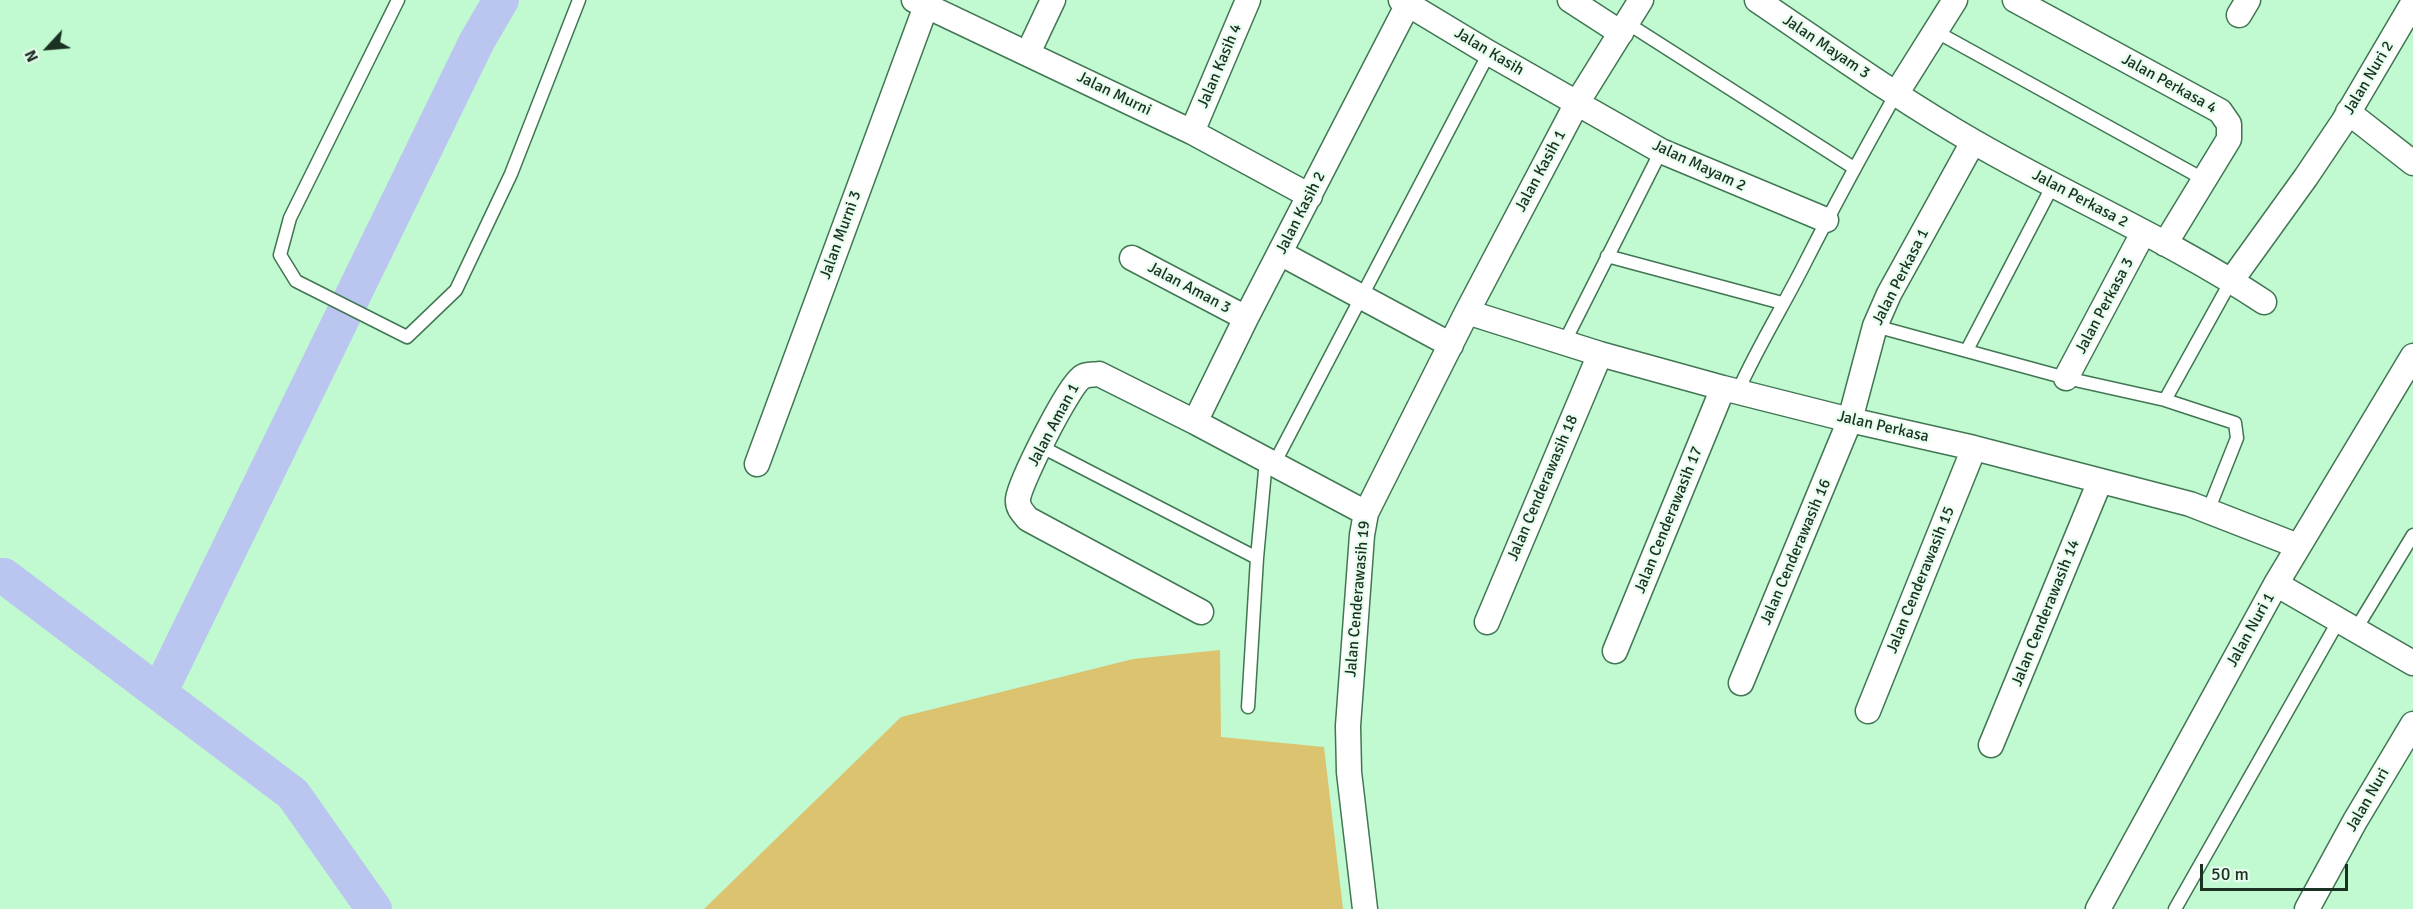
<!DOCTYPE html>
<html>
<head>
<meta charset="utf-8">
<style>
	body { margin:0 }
	#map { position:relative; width:2413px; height:909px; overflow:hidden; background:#c1f9d1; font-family:Signika,sans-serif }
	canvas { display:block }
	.north { position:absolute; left:18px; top:18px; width:60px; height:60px; -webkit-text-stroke:4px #e7fded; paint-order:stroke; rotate:244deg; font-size:16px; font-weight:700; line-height:24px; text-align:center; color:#1b3122 }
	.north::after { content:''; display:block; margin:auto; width:21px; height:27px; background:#1b3122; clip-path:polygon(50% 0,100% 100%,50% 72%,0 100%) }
	.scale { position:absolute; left:2200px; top:864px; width:148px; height:27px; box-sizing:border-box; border:3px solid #1b3122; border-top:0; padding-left:8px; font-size:18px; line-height:21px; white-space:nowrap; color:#1b3122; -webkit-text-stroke:4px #e7fded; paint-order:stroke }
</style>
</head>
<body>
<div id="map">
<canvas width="2413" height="909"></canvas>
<div class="north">N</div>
<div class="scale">50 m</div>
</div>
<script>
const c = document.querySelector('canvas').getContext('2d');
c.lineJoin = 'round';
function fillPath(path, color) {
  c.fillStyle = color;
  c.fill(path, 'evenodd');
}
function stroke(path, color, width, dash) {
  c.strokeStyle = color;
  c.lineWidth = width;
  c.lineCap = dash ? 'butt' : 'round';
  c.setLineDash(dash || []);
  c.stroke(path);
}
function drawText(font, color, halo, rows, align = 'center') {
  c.font = font + ' Signika,sans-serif';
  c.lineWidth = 4.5;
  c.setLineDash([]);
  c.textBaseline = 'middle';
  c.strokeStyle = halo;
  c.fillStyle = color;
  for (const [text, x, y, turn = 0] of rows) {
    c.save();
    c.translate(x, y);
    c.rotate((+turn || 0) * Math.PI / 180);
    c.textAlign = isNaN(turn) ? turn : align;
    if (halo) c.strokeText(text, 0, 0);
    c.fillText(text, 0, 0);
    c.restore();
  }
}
fillPath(new Path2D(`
	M1220,650l1,87 103,10 19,162h-639l197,-192 232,-58z`), '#dbc370');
stroke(new Path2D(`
	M0,576h4l289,218 81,115
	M159,693l318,-652 24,-41`), '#bac5f0', 36);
const lane = new Path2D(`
	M398,0l-108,218 -10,37 16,26 111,56 49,-47 55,-116 68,-174
	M1627,23l227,145
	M1935,31l270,149
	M1607,256l175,47
	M1875,326l191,52 99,22 70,23 2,15 -29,73
	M1564,343l97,-192
	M1967,350l86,-165
	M1738,391c20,-45 46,-86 68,-130 29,-57 59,-112 90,-167
	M2165,400l66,-119
	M1040,446l217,112 9,-98
	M1274,464l215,-411
	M2356,629l57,-94
	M1248,707l9,-149
	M2175,909l164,-289`);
const street = new Path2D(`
	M914,0l278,132 118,64
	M1401,0l88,53 172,98 165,69
	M1570,0l51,33
	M1757,0c71,48 142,99 217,142 95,55 198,99 290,160
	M2015,0l205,111 9,13v15l-64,105
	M2239,15l9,-15
	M1028,53l25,-53
	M1896,94l59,-94
	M2348,112l65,51
	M1192,132l56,-132
	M1280,253l171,92
	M1132,258l114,60
	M2231,281l75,-104 37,-55 70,-119
	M1467,312l133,42 123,34 127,32 124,28 216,56 108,42
	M2066,378l77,-145
	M1195,422l51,-104 162,-314
	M757,464l169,-458
	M2276,584l137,79
	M1201,612l-173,-93c-5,-6 -11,-11 -10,-20 2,-17 50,-112 63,-121 4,-4 12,-3 18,-4l96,48 171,91
	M1487,622l113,-268
	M1615,651l108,-263
	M1741,683l109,-263 25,-94 14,-32 84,-152
	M1868,711l106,-263
	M1991,745l109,-264
	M1365,909l-16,-137 -1,-46 14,-191 4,-22 101,-201 110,-209 64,-103
	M2098,909l178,-325 137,-228
	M2307,909l48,-88 58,-97`);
stroke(lane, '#417653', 15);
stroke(street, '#417653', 27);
stroke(lane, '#fff', 12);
stroke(street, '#fff', 24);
drawText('16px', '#1b3122', '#e7fded', [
	["Jalan Mayam 3",1826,47,34],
	["Jalan Kasih",1489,52,31],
	["Jalan Kasih 4",1220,66,-67],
	["Jalan Nuri 2",2369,78,-59],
	["Jalan Perkasa 4",2169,84,29],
	["Jalan Murni",1114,94,26],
	["Jalan Mayam 2",1699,166,25],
	["Jalan Kasih 1",1541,171,-62],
	["Jalan Perkasa 2",2080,199,28],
	["Jalan Kasih 2",1301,213,-63],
	["Jalan Murni 3",841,235,-70],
	["Jalan Perkasa 1",1901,277,-63],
	["Jalan Aman 3",1189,288,28],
	["Jalan Perkasa 3",2105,306,-62],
	["Jalan Aman 1",1054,425,-62],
	["Jalan Perkasa",1883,427,13],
	["Jalan Cenderawasih 18",1543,488,-67],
	["Jalan Cenderawasih 17",1669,520,-68],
	["Jalan Cenderawasih 16",1796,552,-67],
	["Jalan Cenderawasih 15",1921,580,-68],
	["Jalan Cenderawasih 19",1358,599,-85],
	["Jalan Cenderawasih 14",2046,613,-68],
	["Jalan Nuri 1",2251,630,-61],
	["Jalan Nuri",2368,800,-60]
]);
</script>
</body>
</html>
